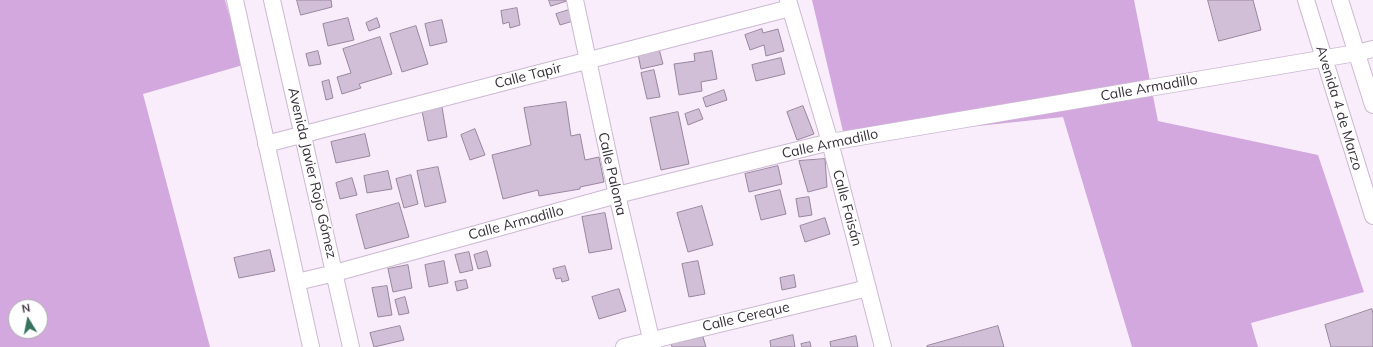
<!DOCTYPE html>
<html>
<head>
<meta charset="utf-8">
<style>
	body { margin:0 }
	#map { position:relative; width:1373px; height:347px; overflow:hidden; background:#f9edfc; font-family:Mulish,sans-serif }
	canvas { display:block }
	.north { position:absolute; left:8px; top:299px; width:40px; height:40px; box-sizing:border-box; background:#fff; border:1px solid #b0adb1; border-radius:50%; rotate:350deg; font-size:11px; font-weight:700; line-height:16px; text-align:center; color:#39313b }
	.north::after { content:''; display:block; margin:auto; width:14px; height:18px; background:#36735e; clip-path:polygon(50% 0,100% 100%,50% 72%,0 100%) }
</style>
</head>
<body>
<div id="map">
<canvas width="1373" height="347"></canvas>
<div class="north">N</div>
</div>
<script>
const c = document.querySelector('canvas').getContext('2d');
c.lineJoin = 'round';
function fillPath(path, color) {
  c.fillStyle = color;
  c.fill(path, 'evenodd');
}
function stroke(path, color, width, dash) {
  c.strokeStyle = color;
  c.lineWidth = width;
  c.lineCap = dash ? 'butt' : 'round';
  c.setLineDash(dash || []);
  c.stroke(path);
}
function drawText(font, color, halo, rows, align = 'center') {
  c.font = font + ' Mulish,sans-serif';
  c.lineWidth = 3;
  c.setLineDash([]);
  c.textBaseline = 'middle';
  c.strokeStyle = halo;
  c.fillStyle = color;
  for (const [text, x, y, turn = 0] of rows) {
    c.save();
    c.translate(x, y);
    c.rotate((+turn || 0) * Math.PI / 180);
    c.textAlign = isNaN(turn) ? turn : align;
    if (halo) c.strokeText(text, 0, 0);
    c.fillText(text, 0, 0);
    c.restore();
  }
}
fillPath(new Path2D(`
	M0,0h225l18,65 -100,29 67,253h-210zM16,307h24v24h-24z
	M812,0h322l24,121 160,34 46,137 -113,31 7,24h-126l-69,-230 -218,23z`), '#d2a8de');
const building = new Path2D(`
	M297,0h34l1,7 -31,8z
	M549,0h21l-19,6z
	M1208,0h45l8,30 -42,11z
	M517,8l3,17 -10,3 -1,-6 -6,2 -2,-13z
	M569,10l4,11 -13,4 -4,-11z
	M348,18l6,22 -26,6 -5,-22z
	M377,18l3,9 -11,4 -3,-8z
	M442,20l5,22 -17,4 -5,-22z
	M416,26l12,38 -26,8 -12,-38z
	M762,29l1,4 15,-4 6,22 -18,5 -2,-11 -14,5 -5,-15z
	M380,37l12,37 -33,10 2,4 -19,6 -5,-17 14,-4 -8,-24z
	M659,49l4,15 -22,5 -3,-15z
	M318,51l3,13 -12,2 -3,-12z
	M712,51l5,28 -16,3 1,9 -23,4 -5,-31 21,-3 -1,-7z
	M781,58l4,16 -29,7 -4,-16z
	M654,70l6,27 -13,2 -6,-26z
	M329,80l4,18 -7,2 -4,-18z
	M724,90l3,10 -21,7 -3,-9z
	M566,102l5,34 9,-2 5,26 14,-3 5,25 -24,5v2l-41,7 -1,-6 -35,9 -11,-44 39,-10 -7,-37z
	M803,106l11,28 -17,6 -10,-28z
	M442,107l5,30 -19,4 -6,-30z
	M699,109l4,10 -15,6 -3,-11z
	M678,112l11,52 -28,6 -11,-52z
	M475,129l10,26 -15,5 -9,-25z
	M365,134l5,22 -34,7 -5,-21z
	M825,159l2,28 -19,5 -9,-31z
	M778,166l4,18 -33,8 -4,-18z
	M438,167l8,35 -21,5 -8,-36z
	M388,171l4,18 -25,4 -3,-17z
	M411,175l7,29 -14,4 -8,-29z
	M352,178l5,17 -17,4 -4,-16z
	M780,190l6,24 -25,6 -6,-24z
	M809,197l3,18 -13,2 -3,-18z
	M399,203l10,34 -44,12 -9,-34z
	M702,206l11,39 -25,7 -11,-39z
	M605,213l7,36 -23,4 -7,-36z
	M825,218l5,16 -25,8 -5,-16z
	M270,250l5,21 -36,7 -5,-20z
	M487,251l4,15 -13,3 -4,-14z
	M469,252l4,18 -13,3 -5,-18z
	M444,261l4,22 -19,4 -4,-22z
	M698,261l7,33 -16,3 -7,-33z
	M408,265l4,23 -19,4 -5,-23z
	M565,266l4,14 -7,2 -1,-4 -5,1 -3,-10z
	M794,275l2,12 -14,3 -2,-12z
	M466,280l2,8 -11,3 -2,-9z
	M387,286l5,29 -14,2 -6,-29z
	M619,289l7,22 -27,8 -7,-22z
	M405,297l4,16 -10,2 -4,-15z
	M1372,309l1,5v33h-42l-6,-22z
	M400,326l4,14 -30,7 -4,-14z
	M998,326l6,21h-77v-1z
	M793,335l2,12h-24l-1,-6z
	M856,336l2,11h-27l-1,-5z
	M703,337l3,10h-34l-1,-3z
	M810,342l1,5h-9l-1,-3z`);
fillPath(building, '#d1bed7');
stroke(building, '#99869e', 1);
const street = new Path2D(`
	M235,0l76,347
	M272,0l79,347
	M575,0l42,195 36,152
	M788,0l42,142 53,205
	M1306,0l67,216
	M1340,0l33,105
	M266,144l524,-136
	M297,282l38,-9 282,-78 213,-53 526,-89 17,-4
	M624,347l244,-59`);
stroke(street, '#ccb9d2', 18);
stroke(street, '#fff', 16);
drawText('14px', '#39313b', '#fff', [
	["Calle Tapir",528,76,-14],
	["Calle Armadillo",1149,88,-10],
	["Avenida 4 de Marzo",1339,108,73],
	["Calle Armadillo",830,144,-12],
	["Avenida Javier Rojo Gómez",312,173,77],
	["Calle Paloma",612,174,77],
	["Calle Faisán",847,208,75],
	["Calle Armadillo",516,223,-15],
	["Calle Cereque",746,317,-13]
]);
</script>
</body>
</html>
